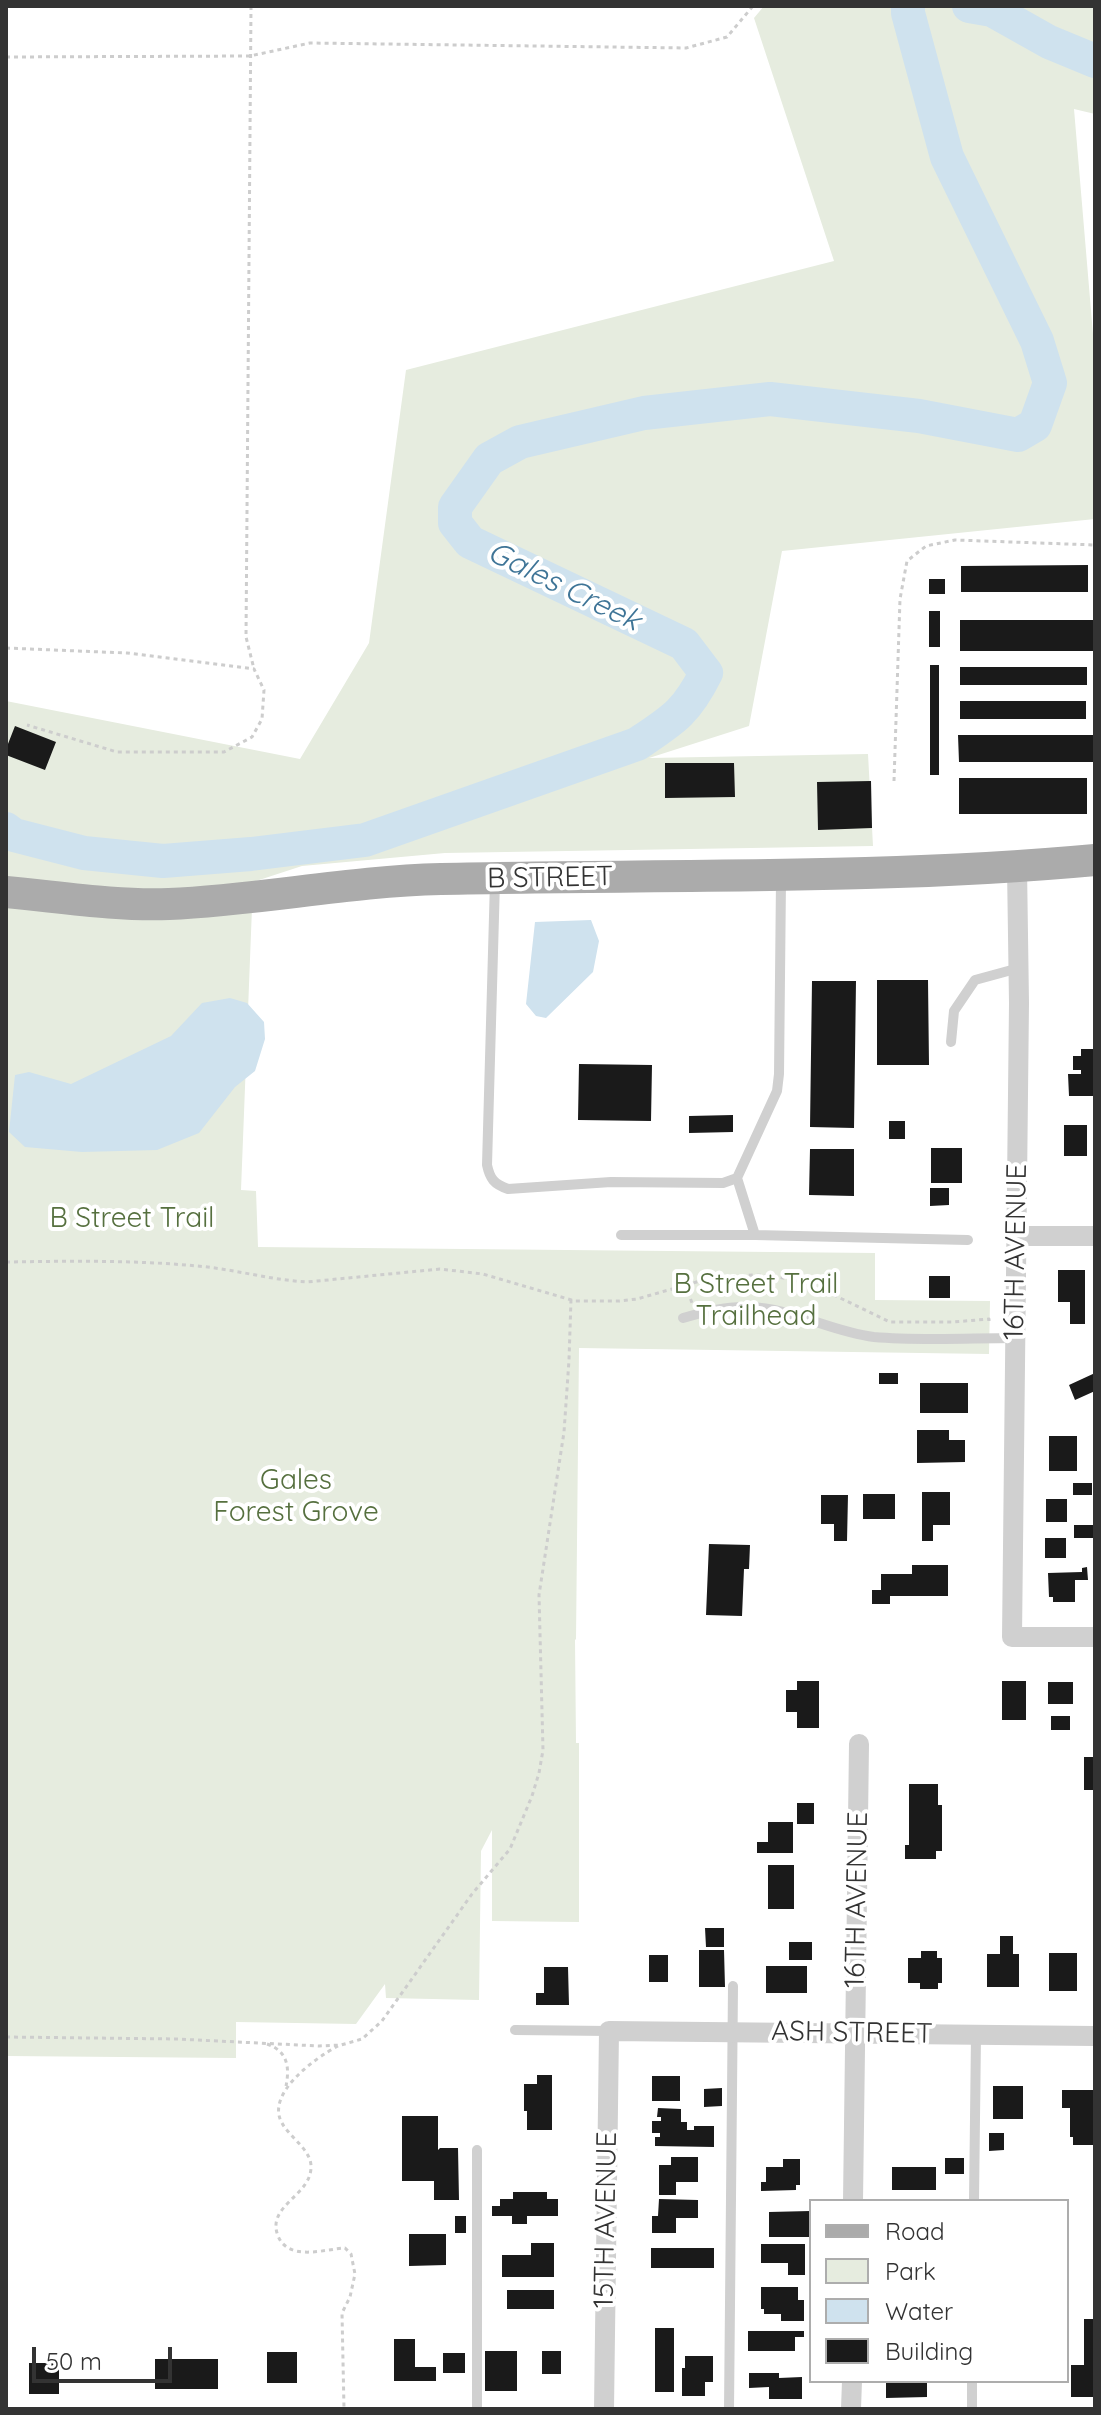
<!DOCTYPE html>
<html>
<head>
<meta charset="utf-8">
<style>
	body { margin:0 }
	#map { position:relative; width:1101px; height:2415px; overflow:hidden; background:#fff; font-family:Quicksand,sans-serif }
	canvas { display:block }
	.frame { position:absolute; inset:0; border:8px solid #333; pointer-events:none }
	.legend { position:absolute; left:809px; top:2199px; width:260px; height:184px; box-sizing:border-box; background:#fff; border:2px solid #adadad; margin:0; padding:10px 14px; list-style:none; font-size:24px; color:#333 }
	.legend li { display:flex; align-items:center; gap:16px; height:40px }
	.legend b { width:40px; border:2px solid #adadad }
	.scale { position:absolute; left:32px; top:2347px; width:140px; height:36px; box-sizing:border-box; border:4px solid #333; border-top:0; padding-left:10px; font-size:24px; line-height:28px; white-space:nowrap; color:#333; -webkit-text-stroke:6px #fff; paint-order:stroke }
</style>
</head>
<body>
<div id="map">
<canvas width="1101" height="2415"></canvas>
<div class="frame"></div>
<ul class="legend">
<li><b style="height:10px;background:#ababab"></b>Road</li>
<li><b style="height:22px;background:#e6ecdf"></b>Park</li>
<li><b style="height:22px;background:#cfe2ee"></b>Water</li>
<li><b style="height:22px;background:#1a1a1a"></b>Building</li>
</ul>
<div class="scale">50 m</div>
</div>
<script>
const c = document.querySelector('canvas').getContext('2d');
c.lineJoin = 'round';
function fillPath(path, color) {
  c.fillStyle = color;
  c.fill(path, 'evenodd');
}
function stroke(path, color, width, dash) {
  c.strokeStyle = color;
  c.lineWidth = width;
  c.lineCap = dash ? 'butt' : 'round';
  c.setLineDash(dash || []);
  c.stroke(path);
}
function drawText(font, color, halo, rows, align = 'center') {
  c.font = font + ' Quicksand,sans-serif';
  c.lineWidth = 8;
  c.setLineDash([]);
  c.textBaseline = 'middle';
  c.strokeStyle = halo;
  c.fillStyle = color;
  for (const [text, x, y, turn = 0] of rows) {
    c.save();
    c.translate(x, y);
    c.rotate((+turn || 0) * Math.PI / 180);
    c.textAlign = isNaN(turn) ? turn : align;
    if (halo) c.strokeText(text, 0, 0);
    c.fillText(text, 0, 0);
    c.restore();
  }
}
fillPath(new Path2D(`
	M764,6h331v108l-21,-5 21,249v161l-313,32 -33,175 -100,32 219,-4 5,92 -428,7 -143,13 -49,16 -12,308 15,1 2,56 617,6v47l115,1 -1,53 -410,-6 -3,291 -1,1 1,103h3v179l-87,-1v-91l-11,21 -2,149 -93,-2 -1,-14 -29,40 -120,-2v36l-230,-2v-1355l294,58 69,-116 37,-273 428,-109 -80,-243z`), '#e6ecdf');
fillPath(new Path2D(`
	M591,920l8,21 -6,31 -47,46 -10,-2 -10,-12 9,-82z
	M230,998l17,5 17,19 1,17 -10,32 -20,16 -36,46 -42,17 -75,2 -57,-5 -16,-15 6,-57 14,-3 42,12 100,-48 31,-33z`), '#cfe2ee');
stroke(new Path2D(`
	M969,6l23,4 57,32 46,19
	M6,829l8,6 70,18 79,8 88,-7 114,-14 272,-96c36,-24 49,-31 69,-71l-22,-29 -214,-102 -15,-19v-16l34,-48 31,-17 124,-29 126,-14 149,17 99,19 17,-10 15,-42 -13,-42 -90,-184 -39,-144v-7`), '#cfe2ee', 34);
fillPath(new Path2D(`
	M1088,565v27h-127v-26z
	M929,579h16v15h-16z
	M929,611h11v36h-11z
	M960,620h135v31h-135z
	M930,665h9v110h-9z
	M960,667h127v18h-127z
	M960,701h126v18h-126z
	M15,726l41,16 -11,28 -39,-15v-6z
	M958,735h137v27h-136z
	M665,763h69l1,34 -70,1z
	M959,778h128v36h-128z
	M871,781l1,47 -54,2 -1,-48z
	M877,980h51l1,85h-52z
	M812,981h44l-2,147 -44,-1z
	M1081,1049h14v47h-26l-1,-22h13v-4h-8v-14h8z
	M579,1064l73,1 -1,56 -73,-1z
	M733,1115v17l-44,1v-17z
	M889,1121h16v18h-16z
	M1064,1125h23v31h-23z
	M931,1148h31v35h-31z
	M810,1149h44v47l-45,-1z
	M930,1188h19v17l-19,1z
	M1058,1270h27v54h-15v-22h-12z
	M929,1276h21v22h-21z
	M879,1373h19v11h-19z
	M1095,1373v18l-20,9 -6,-15z
	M920,1383h48v30h-48z
	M917,1430h32v10h16v22l-48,1z
	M1049,1436h28v35h-28z
	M1073,1483h19v12h-19z
	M922,1492h28v33h-17v16h-11z
	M863,1494h32v25h-32z
	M821,1495h27l-1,46h-13v-17h-13z
	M1046,1499h21v23h-21z
	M1074,1525h21v13h-21z
	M1045,1538h21v20h-21z
	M709,1544l41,1 -1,24h-5l-2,47 -36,-1z
	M912,1565h36v31h-58v8h-18v-14h9v-16h31z
	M1087,1567l1,13h-13v22h-22v-5h-4l-1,-24 34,-1v-4z
	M797,1681h22v47h-22v-16h-11v-22h11z
	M1002,1681h24v39h-24z
	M1048,1682h25v22h-25z
	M1051,1716h19v14h-19z
	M1084,1757h11v33h-11z
	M909,1784h29v21h4v46h-6v8h-31v-14h4z
	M797,1803h17v21h-17z
	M768,1822h25v31h-36v-11h11z
	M768,1865h26v44h-26z
	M705,1928h19v19h-18z
	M1000,1936h13v18h6v33h-32v-33h13z
	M789,1942h23v18h-23z
	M699,1950h25l1,37h-26z
	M921,1951h16v7h5v25h-4v6h-18v-6h-12v-25h13z
	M1049,1953h28v38h-28z
	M649,1955h19v27h-19z
	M766,1966h41v27h-41z
	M544,1967h24l1,38h-33v-12h8z
	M537,2075h15v55h-25v-19h-3v-27h13z
	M652,2076h28v25h-28z
	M993,2086h30v33h-30z
	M722,2088v18l-18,1v-18z
	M1062,2090h33v55h-22v-8h-3v-29h-8z
	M658,2108l23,1v13h6v8h7v-4h20v21l-59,-1v-9h5v-4h-8v-12h9v-4h-4z
	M402,2116h36v34l2,-2h18l1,52h-25v-19h-32z
	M989,2133h15v17l-15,1z
	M671,2157h27v25h-22v13h-17v-30h12z
	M945,2158h19v16h-19z
	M783,2159h17v26h-4v5l-35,1v-9h5v-15h17z
	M892,2167h44v23h-44z
	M513,2192h34v7h11v17h-31v8h-15v-8h-20v-10h8v-7h13z
	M659,2199l39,1v18h-22v15h-24v-17h6z
	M810,2211v26h-41v-25z
	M455,2216h11v17h-11z
	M409,2234h37v31l-37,1z
	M531,2243h23v34h-52v-22h29z
	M761,2244h44v31h-17v-12h-27z
	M651,2248h63v20h-63z
	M761,2287h37v13h6v21h-23v-7h-17v-5h-3z
	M507,2290h47v19h-47z
	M1084,2319h11v78h-24v-32h13z
	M655,2328h19v64h-19z
	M748,2331h56v6h-9v14h-47z
	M394,2339h21v28h21v14h-42z
	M485,2351h32v40h-32z
	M542,2351h19v23h-19z
	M267,2352h30v31h-30z
	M443,2353h22v20h-22z
	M685,2356h28v26h-8v14h-23v-28h3z
	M155,2359h63v30h-63z
	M29,2363h30v31h-30z
	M749,2373h30v5l23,-1v22h-33v-12l-20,1z
	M886,2381h41v16l-41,1z`), '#1a1a1a');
stroke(new Path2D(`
	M251,6l-5,631 8,32
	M6,57l244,-1 60,-13 376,5 41,-11 26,-31
	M6,648l121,5 127,16 10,21 -2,29 -10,18 -28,15h-107l-90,-27
	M894,781l6,-182 7,-38 19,-15 29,-6 140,5
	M6,1262c64,-1 128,-2 191,4 37,3 73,14 110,16l133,-13 43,5 92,27h44l18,-2 70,-20 46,-4 21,1 37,8 79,38h63l36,-3v6
	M685,1284l7,19
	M6,2037l171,2 142,7 22,-1 21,-6 20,-18 90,-127 38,-45 22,-53 7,-23 4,-23 -4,-155 25,-163 5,-72 2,-61
	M267,2044c20,7 23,22 19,42
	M338,2046c-23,12 -73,48 -56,77 8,15 30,27 29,45 -1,28 -45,38 -33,68 11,26 47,13 67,12l6,6 4,20 -5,23 -8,16 2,96`), '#cdcdcd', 3, [4, 4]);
stroke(new Path2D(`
	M495,881l-8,284c3,14 7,19 21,24l103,-7 112,1 14,-5 40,-87 2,-17 2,-194
	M951,1042l3,-31 21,-31 44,-12
	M737,1178l18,57
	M621,1235h134l213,5
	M683,1318c21,-6 43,-12 66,-11 43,1 82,25 125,30 44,4 97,1 141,1
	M515,2030l94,1
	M974,2201l2,-166
	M477,2409v-259
	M729,2409l4,-423
	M972,2409v-28`), '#d0d0d0', 10);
stroke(new Path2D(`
	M1017,867l2,136 -7,634h83
	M1016,1236h79
	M853,2201l6,-457
	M604,2409l5,-378 486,5
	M851,2409l1,-28`), '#d0d0d0', 20);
stroke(new Path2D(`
	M6,892c54,5 109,14 163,12 91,-4 181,-23 272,-25 218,-5 437,1 654,-19`), '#ababab', 32);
drawText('28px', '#333', '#fff', [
	["B STREET",550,878,-1],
	["16TH AVENUE",1016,1252,-89],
	["16TH AVENUE",857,1900,-89],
	["ASH STREET",852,2033,1],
	["15TH AVENUE",606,2220,-89]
]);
drawText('28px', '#56703f', '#fff', [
	["B Street Trail",132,1219],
	["B Street Trail",756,1285],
	["Trailhead",756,1317],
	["Gales",296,1481],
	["Forest Grove",296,1513]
]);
drawText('italic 30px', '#3f7597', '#fff', [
	["Gales Creek",564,587,26]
]);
</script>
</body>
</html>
